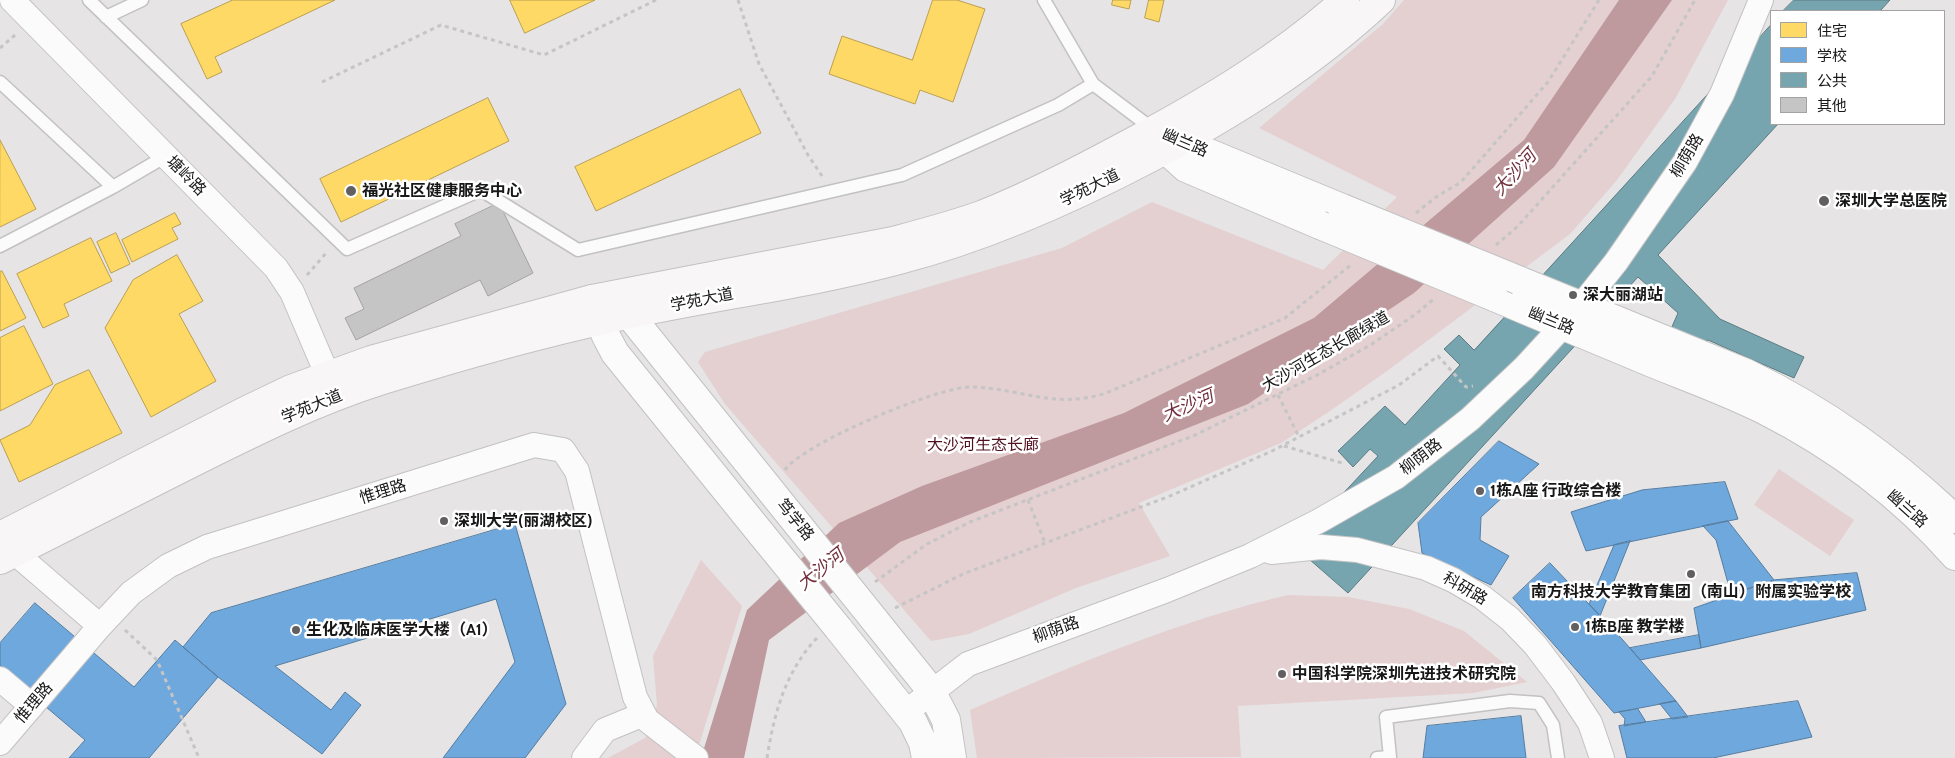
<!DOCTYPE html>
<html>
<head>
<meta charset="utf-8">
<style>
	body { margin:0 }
	#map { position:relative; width:1955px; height:758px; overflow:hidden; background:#e6e4e5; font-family:Cabin,"Noto Sans SC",sans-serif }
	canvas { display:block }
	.legend { position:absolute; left:1770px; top:10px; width:175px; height:115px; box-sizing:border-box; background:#fff; border:1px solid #a3a3a3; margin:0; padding:6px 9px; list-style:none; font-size:15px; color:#191818 }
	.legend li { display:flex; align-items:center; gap:10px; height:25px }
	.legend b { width:25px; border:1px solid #a3a3a3 }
</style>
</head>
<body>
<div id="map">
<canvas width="1955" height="758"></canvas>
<ul class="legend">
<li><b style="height:14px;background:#ffd966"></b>住宅</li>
<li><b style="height:14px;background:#6fa8dc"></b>学校</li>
<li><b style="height:14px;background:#76a5af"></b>公共</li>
<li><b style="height:14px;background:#c5c5c5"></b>其他</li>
</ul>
</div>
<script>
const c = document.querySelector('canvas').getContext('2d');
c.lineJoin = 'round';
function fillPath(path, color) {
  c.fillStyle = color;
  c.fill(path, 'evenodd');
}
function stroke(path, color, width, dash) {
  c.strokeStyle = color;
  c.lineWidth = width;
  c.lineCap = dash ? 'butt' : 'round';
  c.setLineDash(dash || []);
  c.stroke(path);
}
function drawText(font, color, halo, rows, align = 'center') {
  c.font = font + ' Cabin,"Noto Sans SC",sans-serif';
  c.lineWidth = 5;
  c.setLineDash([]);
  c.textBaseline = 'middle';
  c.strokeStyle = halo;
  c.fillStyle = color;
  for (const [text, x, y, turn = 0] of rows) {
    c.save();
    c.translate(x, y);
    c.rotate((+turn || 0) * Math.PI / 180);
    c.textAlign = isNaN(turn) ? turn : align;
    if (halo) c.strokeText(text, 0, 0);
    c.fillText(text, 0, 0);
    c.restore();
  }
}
fillPath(new Path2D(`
	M1404,0h324l-53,99 -58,81 -47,54 -183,137 -60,42 -46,30 -142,60 31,53 -94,32 -107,46 -38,7 -206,-237 -27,-42 7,-10 357,-104 90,-46 171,68 74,-73 -138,-69 124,-104z
	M1779,469l75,51 -24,36 -76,-51z
	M701,560l41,46 -47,152h-87l37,-20 8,-14 4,-20 -4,-48z
	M1288,595l60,2 61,12 55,22 63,51 -54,11 -235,13 3,51 -264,1 -7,-48c102,-44 210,-90 318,-115z`), '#e4cfd1');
fillPath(new Path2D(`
	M1619,0h53l-118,167 -140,126 -166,111 -348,138 -131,98 -25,118h-43l46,-148 92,-87 83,-37 202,-73 190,-95 210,-178z`), '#be999e');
const homes = new Path2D(`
	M233,0h102l-120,57 7,15 -15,7 -26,-55z
	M510,0h85l-70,33z
	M933,0h24l28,9 -32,93 -33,-12 -5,14 -86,-30 13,-38 70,24z
	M1113,0h18l-2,9 -17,-4z
	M1149,0h15l-5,22 -14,-4z
	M740,89l21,44 -165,78 -21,-44z
	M488,98l21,43 -168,81 -21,-43z
	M0,140l36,69 -36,18z
	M175,213l6,11 -9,4 6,11 -46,23 -10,-22z
	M116,233l14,31 -19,9 -14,-31z
	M91,238l21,43 -48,23 5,12 -26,12 -26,-54z
	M177,255l26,46 -24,13 37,67 -65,36 -46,-89 28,-48z
	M2,271l24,47 -26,13v-59z
	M24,326l29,58 -53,27v-73z
	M89,370l33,63 -103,49 -19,-42 30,-15 25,-40z`);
fillPath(homes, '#ffd966');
stroke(homes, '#ba9f4f', 1);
const schools = new Path2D(`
	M1499,441l40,23 -58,53 -1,23 29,16 -18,29 -69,-32 -4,-30z
	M1725,482l13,37 -152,32 -15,-39 71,-22z
	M1728,521l46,59 -43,14 -15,-54 -13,-14z
	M515,524l51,180 -41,54h-82l72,-96 -19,-63 -221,67 56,44 14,-18 16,13 -39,49 -104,-77 -35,-30 28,-34z
	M1630,541l-30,75 -11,-12 25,-59z
	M1550,563l72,76 54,62 -62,12 -101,-115z
	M1857,573l9,37 -165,38 -7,-40 80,-28z
	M35,603l99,84 41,-47 43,37 -69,81h-80l16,-18 -85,-72v-25z
	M1699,635l2,13 -61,12 -10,-12z
	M1676,701l12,16 -16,2 -12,-15z
	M1798,701l14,36 -99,21h-86l-8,-32z
	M1638,709l8,13 -22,4 1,-7 -6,-7z
	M1521,716l5,42h-103l4,-32z`);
fillPath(schools, '#6fa8dc');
stroke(schools, '#557da1', 1);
const public = new Path2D(`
	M1794,0h96l-10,11h-97z
	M1771,25v99h7l-120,131 62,64 84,38 -10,21 -86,-38 -5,2 -32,-13 7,-16 -40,-36 -290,316 -54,-47 84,-90 -8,-7 -17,18 -15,-16 47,-45 20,19 55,-60 -16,-16 15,-14 15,15z`);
fillPath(public, '#76a5af');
stroke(public, '#5a7b82', 1);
const building = new Path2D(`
	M499,203l34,70 -45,23 -8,-16 -124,60 -11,-22 19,-9 -10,-21 107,-52 -6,-12z`);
fillPath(building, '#c5c5c5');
stroke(building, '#a3a3a3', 1);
const service = new Path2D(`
	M89,0l258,249 134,-59 97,60 324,-75 156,-70 35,-21
	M1044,0l49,84 61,46
	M106,17l36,-17
	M0,82l113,105
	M0,246l113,-59 53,-31
	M1377,758l13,-1 -4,-40 124,-16 29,2 14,22 5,33`);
const minor = new Path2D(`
	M12,0l264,268 16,24 35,82
	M14,552l86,74
	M1271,552l50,-5 36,3 69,18 27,12 29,17 28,22 25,26 28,37 27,41 12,35
	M0,679l32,27
	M906,712l62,-48 199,-74 83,-34 69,-35 77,-44 74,-58 54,-51 57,-62 35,-44 69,-100 37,-68 39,-94
	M0,743l100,-117 31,-33 37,-27 39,-19 327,-102 29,5 14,21 58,226 12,23 49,38
	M584,758l21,-28 39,-16`);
const tertiary = new Path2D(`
	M1155,131l11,19 20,18 134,57
	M1163,134l179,74
	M1518,280l228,93c80,38 145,86 209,146
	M615,297l315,392 16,31 6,38
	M1494,297c53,22 105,44 158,66 37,15 76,29 112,47 71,36 138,86 191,146
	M592,299l14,37 9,17 148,183
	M838,628l75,94 10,21 3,15`);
const secondary = new Path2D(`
	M0,536l245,-125 46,-22 80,-29 221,-61 301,-58c30,-8 61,-16 91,-27 54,-22 105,-49 157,-77 72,-39 143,-82 204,-137
	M0,560c61,-31 122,-62 182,-92 66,-33 131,-66 201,-88 77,-24 155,-46 234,-63 94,-21 189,-32 282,-57 88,-23 171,-60 251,-102 83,-44 163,-94 231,-158`);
stroke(service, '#c3c2c3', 15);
stroke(minor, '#c3c2c3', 26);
stroke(tertiary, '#c3c2c3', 30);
stroke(secondary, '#c3c2c3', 30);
stroke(new Path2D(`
	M738,0l21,64 49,91 14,21
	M0,48l15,-13
	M322,82l119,-57 103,30 112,-55
	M1416,213l20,-16 25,-15 87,-100 51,-82
	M1496,245l22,-19 134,-150 43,-76
	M307,275l20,-23
	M1278,395l21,42
	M1284,446l58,17
	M785,470c17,-26 154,-84 186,-83 51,1 82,23 135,6l179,-75 67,-54
	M1028,500l17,43
	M875,582l52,-38 43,-22 223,-86 126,-62 53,-30 44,-30 19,-16
	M895,608l68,-34 207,-78 102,-45 127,-66 39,-29 28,31 7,-1
	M125,630l32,30 42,98
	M767,758c7,-44 18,-86 50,-120`), '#c5c5c5', 3, [4, 4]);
stroke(service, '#fbfbfb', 12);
stroke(minor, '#fbfbfb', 24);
stroke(tertiary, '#fbfbfb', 28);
stroke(secondary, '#f9f6f7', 28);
const tertiaryBridge = new Path2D(`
	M1342,208l176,72
	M1320,225l174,72
	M763,536l75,92`);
stroke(tertiaryBridge, '#c3c2c3', 30, []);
stroke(tertiaryBridge, '#fbfbfb', 28);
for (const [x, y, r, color] of [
	[351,191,6,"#615f60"],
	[1824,201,6,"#615f60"],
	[1573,295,5,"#615f60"],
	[1480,491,5,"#615f60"],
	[444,521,5,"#615f60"],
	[1691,574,5,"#615f60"],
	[1575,627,5,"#615f60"],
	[296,630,5,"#615f60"],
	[1282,674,5,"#615f60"]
]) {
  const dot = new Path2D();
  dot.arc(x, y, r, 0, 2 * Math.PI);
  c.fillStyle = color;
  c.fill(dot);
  stroke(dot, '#fff', 2);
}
drawText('16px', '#191818', '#fff', [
	["幽兰路",1185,143,23],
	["柳荫路",1687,156,-59],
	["塘岭路",186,176,45],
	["学苑大道",1090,188,-26],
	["学苑大道",702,300,-11],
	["幽兰路",1551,321,22],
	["大沙河生态长廊绿道",1326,352,-30],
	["学苑大道",312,407,-22],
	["柳荫路",1421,457,-38],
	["惟理路",383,492,-17],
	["幽兰路",1907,509,42],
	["笃学路",795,520,51],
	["科研路",1465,589,30],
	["柳荫路",1056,630,-20],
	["惟理路",34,703,-49]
]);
drawText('bold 16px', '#191818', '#fff', [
	["福光社区健康服务中心",362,191],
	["深圳大学总医院",1835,201],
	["深大丽湖站",1583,295],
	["1栋A座 行政综合楼",1490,491],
	["深圳大学(丽湖校区)",454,521],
	["南方科技大学教育集团（南山）附属实验学校",1691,592,"center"],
	["1栋B座 教学楼",1585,627],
	["生化及临床医学大楼（A1）",306,630],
	["中国科学院深圳先进技术研究院",1292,674]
], 'left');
drawText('16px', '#501020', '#fff', [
	["大沙河生态长廊",983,445]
]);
drawText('italic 18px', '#712e3b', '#fff', [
	["大沙河",1515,173,-48],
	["大沙河",1188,406,-23],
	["大沙河",821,570,-39]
]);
</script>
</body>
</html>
